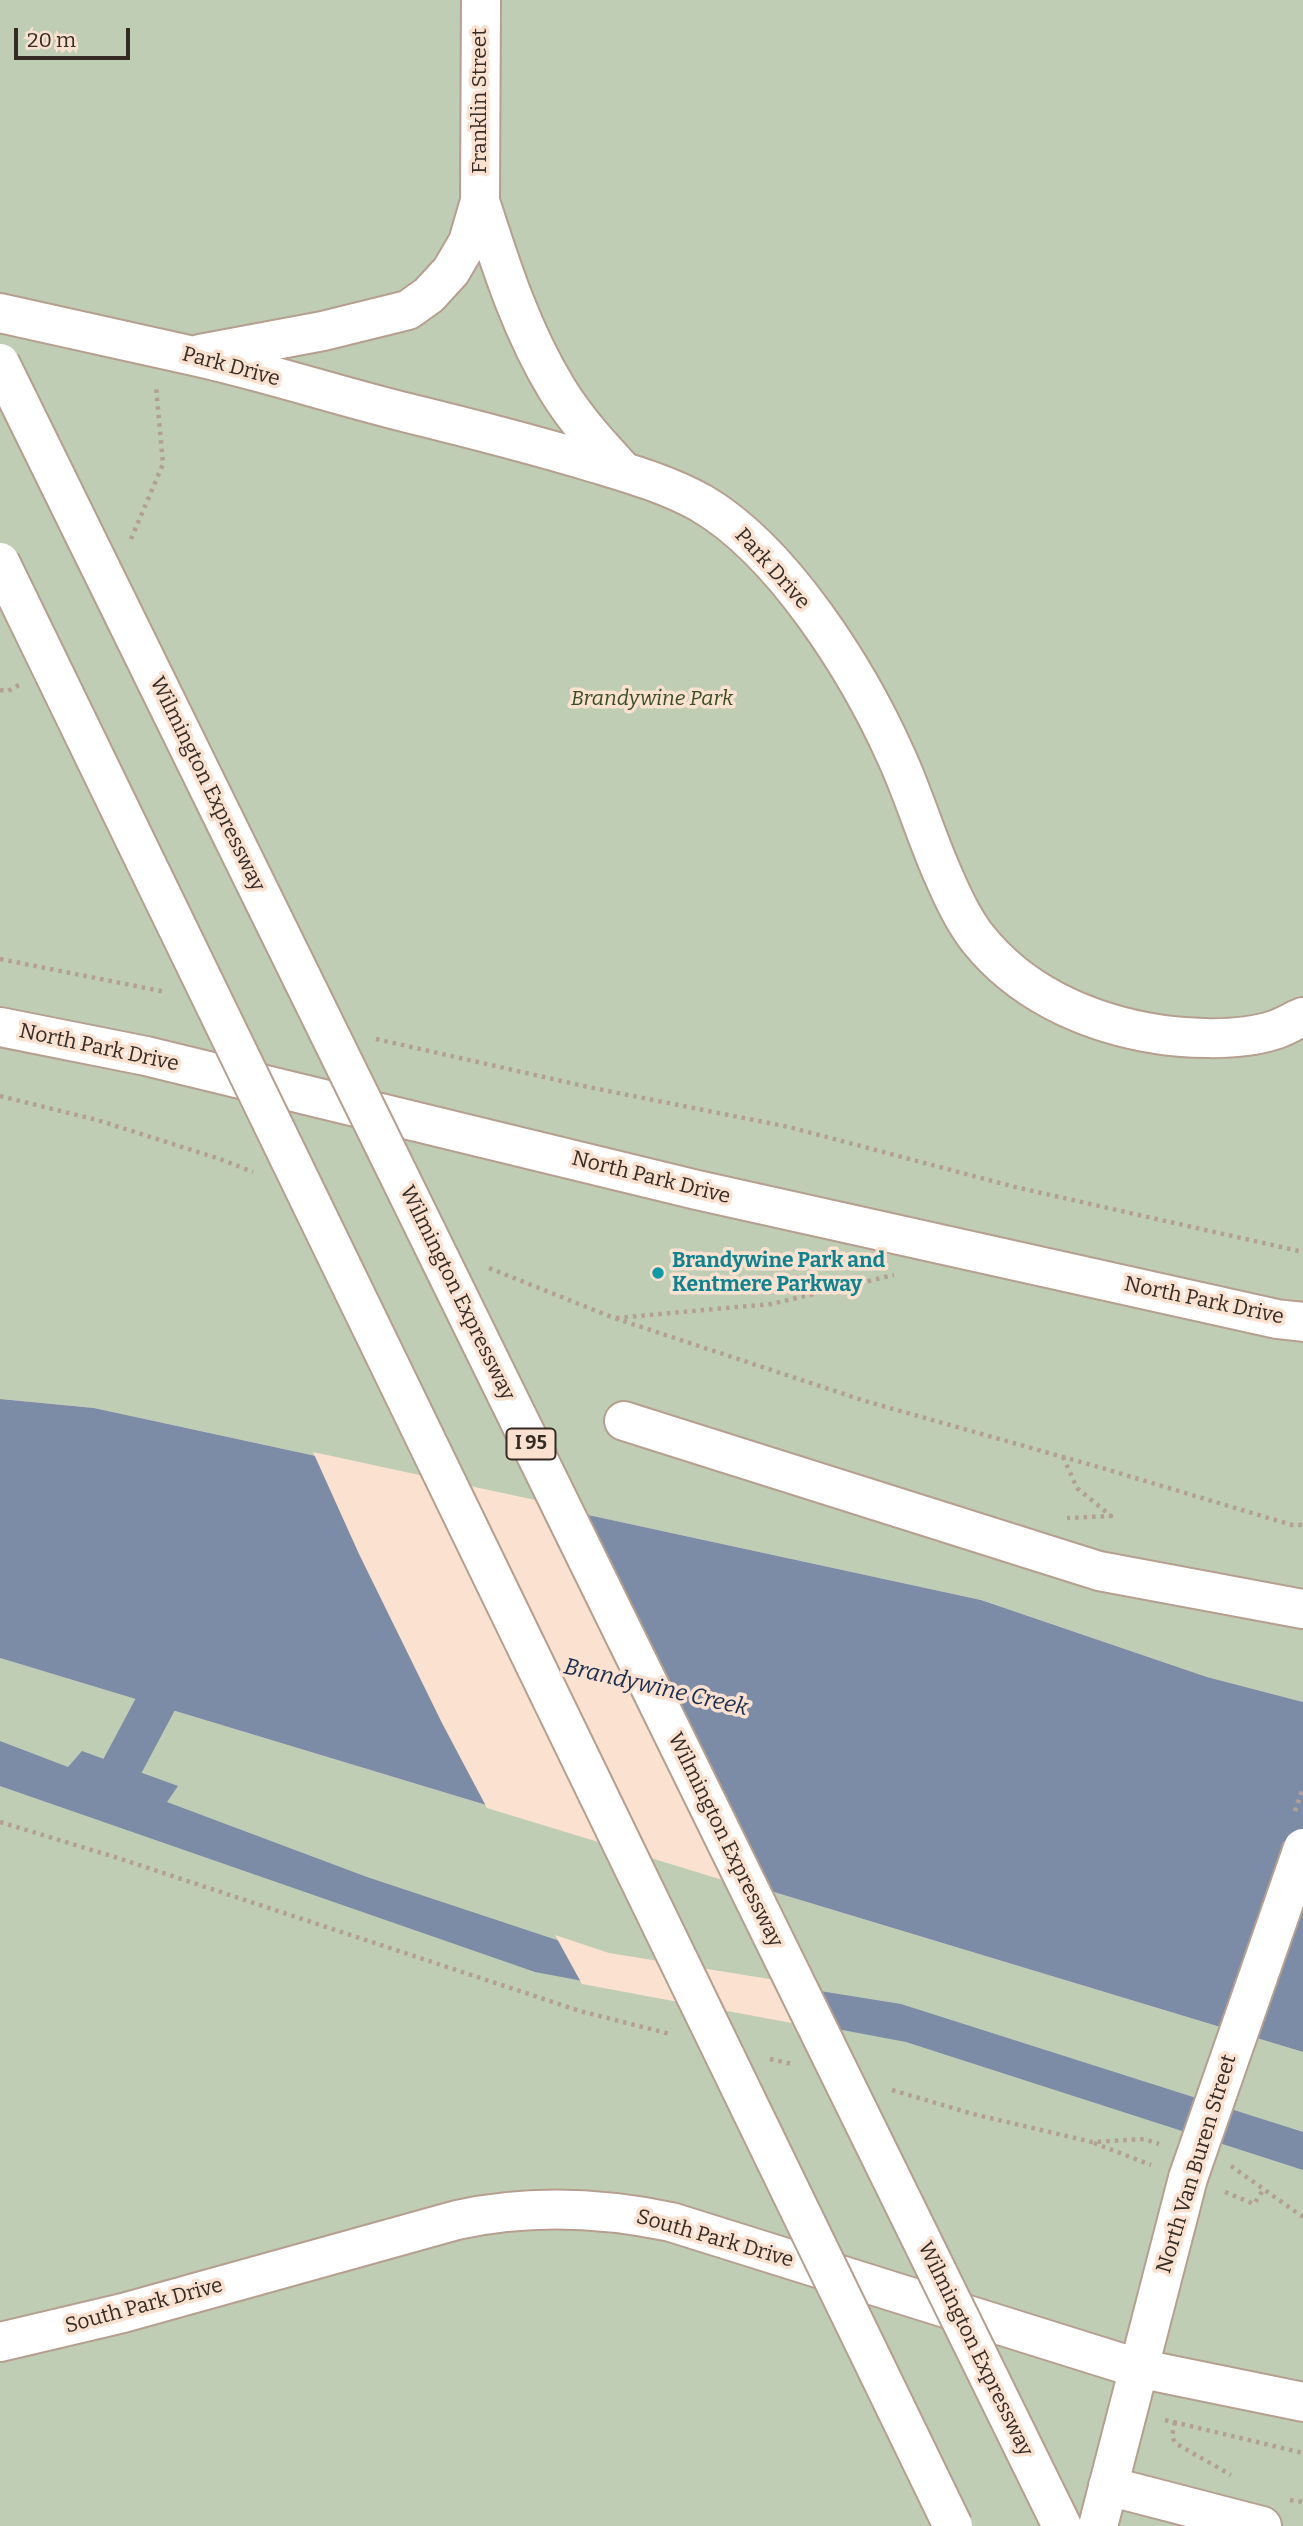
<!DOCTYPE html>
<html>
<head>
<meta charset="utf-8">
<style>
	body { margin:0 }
	#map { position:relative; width:1303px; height:2526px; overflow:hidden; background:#fae1d0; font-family:Bitter,serif }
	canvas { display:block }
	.scale { position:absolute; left:14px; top:28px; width:116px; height:32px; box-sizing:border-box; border:4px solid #342b25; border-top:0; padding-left:9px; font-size:21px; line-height:24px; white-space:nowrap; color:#342b25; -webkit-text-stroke:5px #fae1d0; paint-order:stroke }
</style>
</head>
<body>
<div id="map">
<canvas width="1303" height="2526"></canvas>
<div class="scale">20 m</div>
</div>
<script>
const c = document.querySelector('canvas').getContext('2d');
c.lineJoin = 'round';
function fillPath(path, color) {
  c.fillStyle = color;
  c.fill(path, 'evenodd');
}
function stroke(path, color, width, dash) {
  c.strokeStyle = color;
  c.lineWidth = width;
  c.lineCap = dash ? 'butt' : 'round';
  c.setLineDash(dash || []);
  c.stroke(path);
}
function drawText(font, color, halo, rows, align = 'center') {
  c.font = font + ' Bitter,serif';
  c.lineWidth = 7;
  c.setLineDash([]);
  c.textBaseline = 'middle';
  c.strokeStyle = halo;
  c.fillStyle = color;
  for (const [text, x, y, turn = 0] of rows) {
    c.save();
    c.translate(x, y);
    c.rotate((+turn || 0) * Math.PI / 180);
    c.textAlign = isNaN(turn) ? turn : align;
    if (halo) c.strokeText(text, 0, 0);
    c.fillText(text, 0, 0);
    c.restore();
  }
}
fillPath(new Path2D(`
	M0,0h1303v1702l-96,-25 -226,-77 -887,-192 -94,-9z
	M0,1658l1303,394v474h-1303z`), '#c0cdb5');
fillPath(new Path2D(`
	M0,1399l94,9 887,192 226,77 96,25v350l-1303,-394z
	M0,1741l68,26 14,-16 96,35 -11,16 200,75 241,80 293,47 402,128v38l-397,-128 -371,-70 -535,-186z`), '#7d8ca6');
fillPath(new Path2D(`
	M313,1452l250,54 186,382 -262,-80 -45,-85 -83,-169z
	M555,1935l54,18 191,31 24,45 -242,-45z`), '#fae1d0');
stroke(new Path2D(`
	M107,1795l74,-139`), '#7d8ca6', 40);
const minor = new Path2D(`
	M480,201c21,65 41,129 77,188 18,30 43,57 67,83
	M0,313c63,14 126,28 189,42 74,16 146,40 219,58 61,15 120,30 180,48 39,12 77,22 113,42 82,48 157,168 195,253 18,39 30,81 48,121 9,21 20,45 35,63 41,51 103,80 166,92 36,7 94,10 129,-2 10,-3 19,-9 29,-13
	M200,354l123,-23 85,-21 21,-15 22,-24 17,-29 12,-41 1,-201
	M0,1027l146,29 551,134 580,129 26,3
	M624,1421l475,150 204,38
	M0,2342l123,-29 334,-93c72,-16 142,-13 214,2l466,146 166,34
	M1108,2486l154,40
	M1098,2526l90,-348`);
stroke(minor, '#b69f8f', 42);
stroke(new Path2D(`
	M131,539l32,-75 -7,-77
	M0,690l8,1 11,-6
	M0,959l166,33
	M376,1039l212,48 201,40 226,60 288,65
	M0,1096l97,24 123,39 33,13
	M489,1268l125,50 251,83 237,67 190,57h11
	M616,1318l155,-14 123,-29
	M1063,1457l14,31 34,28 -44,2
	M0,1822l118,36 462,153 90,23
	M770,2059l22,5
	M892,2090l81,24 119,28 52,-3 15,5
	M1094,2143l57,22
	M1231,2166l72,51
	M1225,2192l29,12 9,-14
	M1165,2420l138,33
	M1175,2422l-3,14 3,7 56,32
	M1290,2500l13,2`), '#b3a093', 4.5, [3.5, 5]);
stroke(minor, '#fff', 38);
const minorBridge = new Path2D(`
	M1188,2178l115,-330`);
const highwayBridge = new Path2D(`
	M0,363l1062,2163
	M0,562l953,1964`);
stroke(minorBridge, '#b69f8f', 42, []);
stroke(highwayBridge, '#b69f8f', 42, []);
stroke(new Path2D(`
	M1295,1811l8,-23`), '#b3a093', 4.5, [3.5, 5]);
stroke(minorBridge, '#fff', 38);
stroke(highwayBridge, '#fff', 38);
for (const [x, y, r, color] of [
	[658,1273,7,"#0f9aa8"]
]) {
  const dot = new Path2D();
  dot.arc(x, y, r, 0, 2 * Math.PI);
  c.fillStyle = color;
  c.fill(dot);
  stroke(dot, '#fae1d0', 2.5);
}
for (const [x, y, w] of [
	[531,1444,49]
]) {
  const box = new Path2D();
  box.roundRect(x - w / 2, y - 15.5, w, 31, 5);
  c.fillStyle = '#fae1d0';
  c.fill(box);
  stroke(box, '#342b25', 2);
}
drawText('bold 19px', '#342b25', null, [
	["I 95",531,1444]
]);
drawText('21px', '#342b25', '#fae1d0', [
	["Franklin Street",480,101,-90],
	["Park Drive",231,367,15],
	["Park Drive",772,569,48],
	["Wilmington Expressway",207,784,64],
	["North Park Drive",99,1048,12],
	["North Park Drive",651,1178,14],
	["Wilmington Expressway",457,1293,64],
	["North Park Drive",1204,1301,12],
	["Wilmington Expressway",725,1840,64],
	["North Van Buren Street",1197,2164,-73],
	["South Park Drive",715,2239,16],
	["South Park Drive",144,2306,-15],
	["Wilmington Expressway",975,2349,64]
]);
drawText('italic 21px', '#384e22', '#fae1d0', [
	["Brandywine Park",652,699]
]);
drawText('bold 21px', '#0d838f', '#fae1d0', [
	["Brandywine Park and",672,1261],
	["Kentmere Parkway",672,1285]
], 'left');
drawText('italic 23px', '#182c51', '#fae1d0', [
	["Brandywine Creek",656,1688,13]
]);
</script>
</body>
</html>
